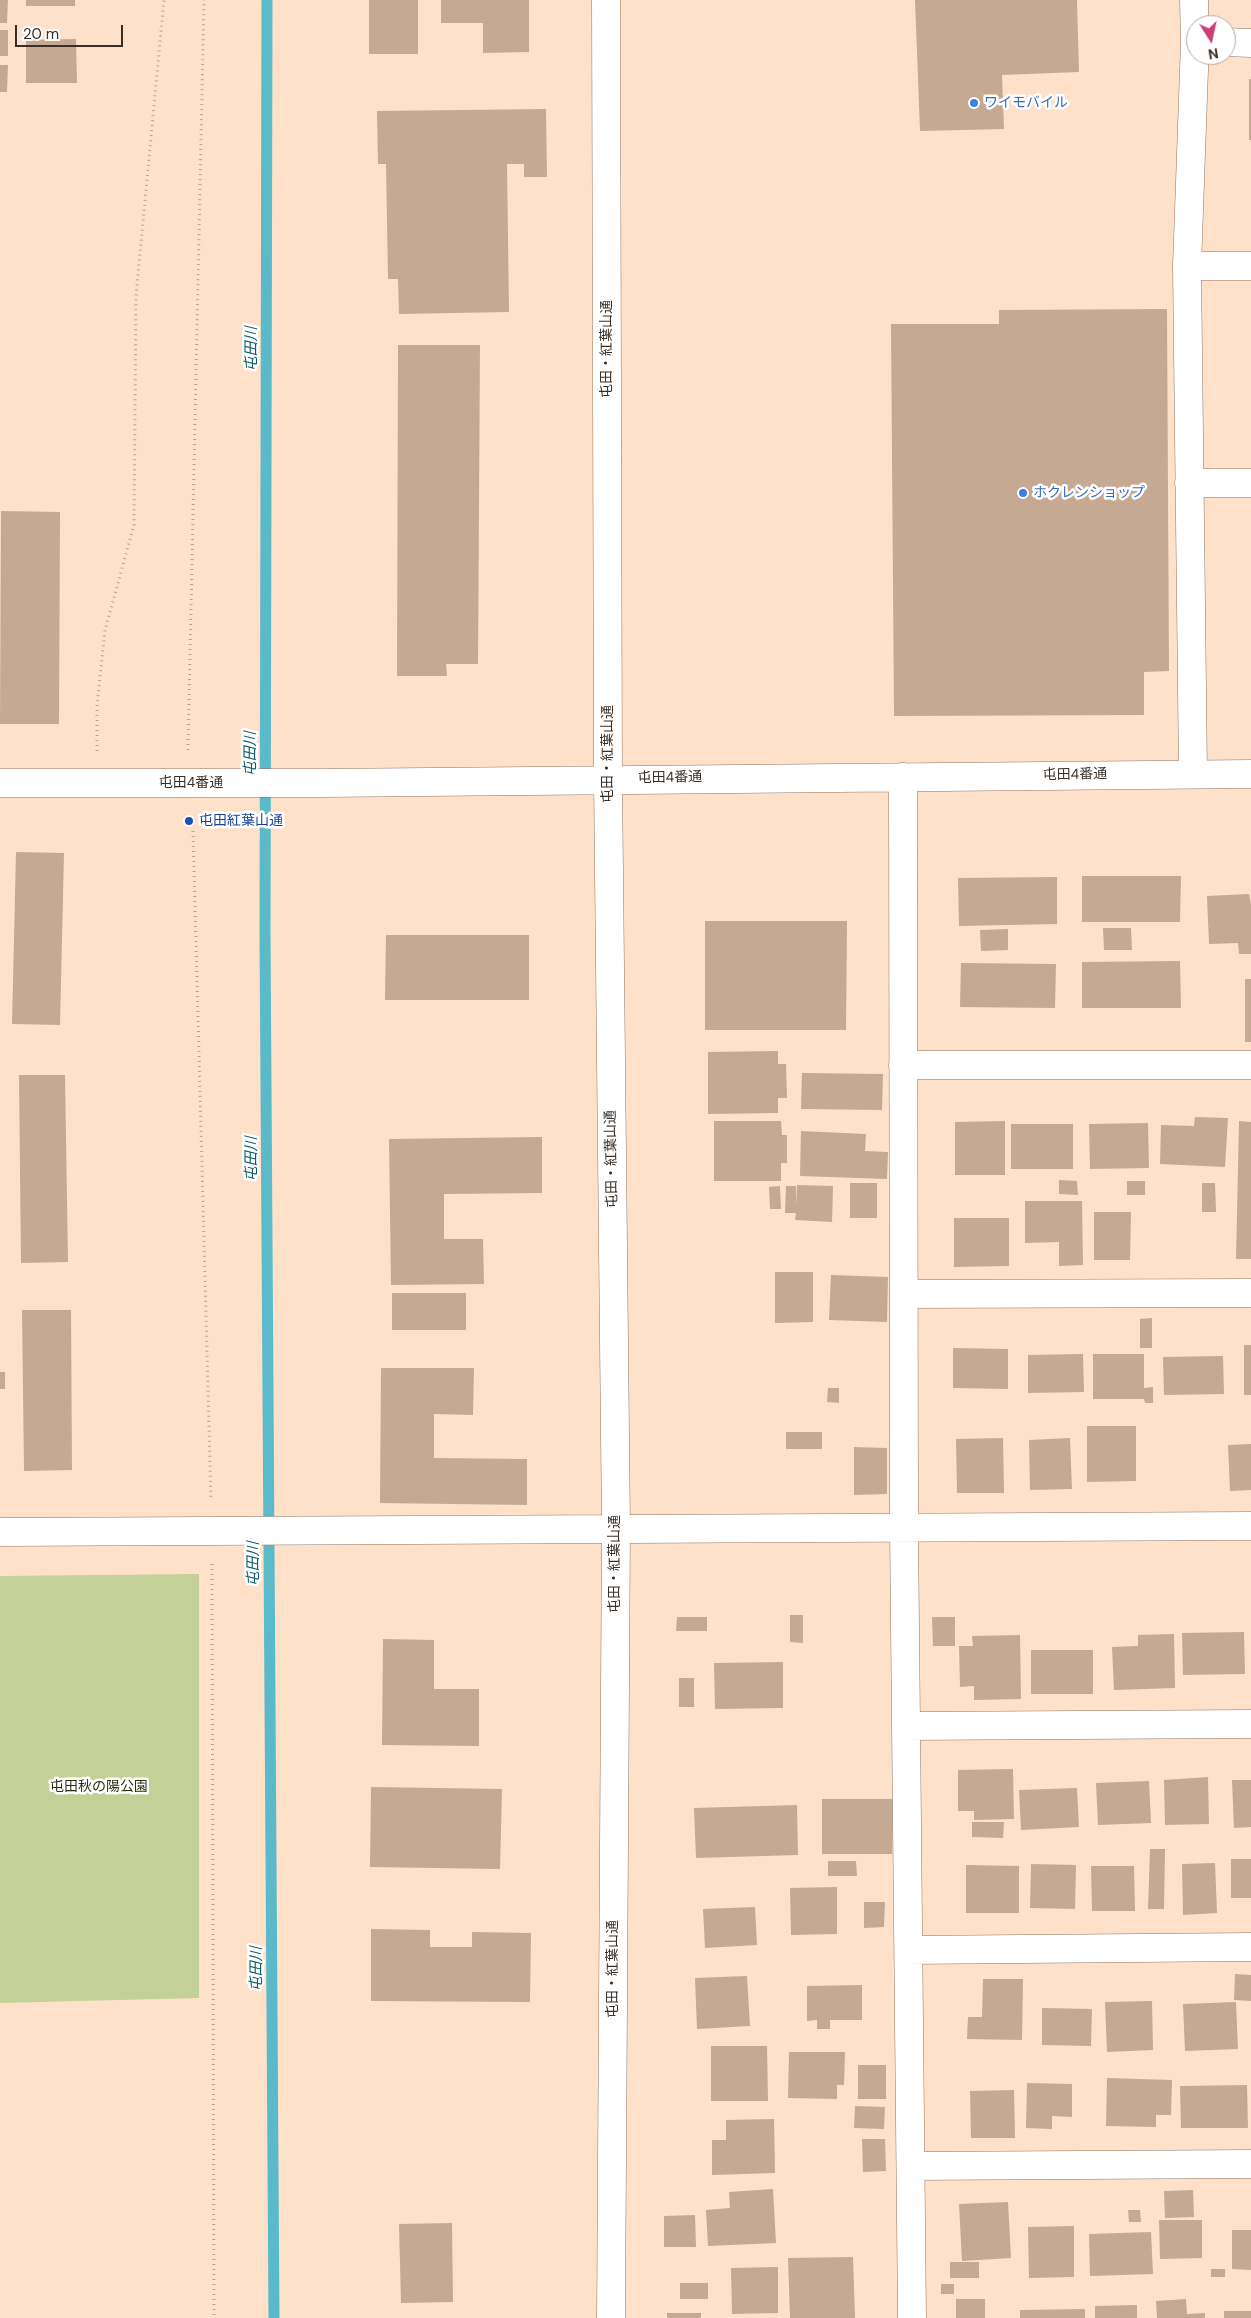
<!DOCTYPE html>
<html>
<head>
<meta charset="utf-8">
<style>
	body { margin:0 }
	#map { position:relative; width:1251px; height:2318px; overflow:hidden; background:#ffe1ca; font-family:"DM Sans",sans-serif }
	canvas { display:block }
	.north { position:absolute; left:1186px; top:15px; width:50px; height:50px; box-sizing:border-box; background:#fff; border:1px solid #b0aca8; border-radius:50%; rotate:170deg; font-size:14px; font-weight:700; line-height:20px; text-align:center; color:#3a2f26 }
	.north::after { content:''; display:block; margin:auto; width:18px; height:22px; background:#ca3f75; clip-path:polygon(50% 0,100% 100%,50% 72%,0 100%) }
	.scale { position:absolute; left:15px; top:25px; width:108px; height:22px; box-sizing:border-box; border:2px solid #3a2f26; border-top:0; padding-left:6px; font-size:15px; line-height:18px; white-space:nowrap; color:#3a2f26; -webkit-text-stroke:4px #fff; paint-order:stroke }
</style>
</head>
<body>
<div id="map">
<canvas width="1251" height="2318"></canvas>
<div class="north">N</div>
<div class="scale">20 m</div>
</div>
<script>
const c = document.querySelector('canvas').getContext('2d');
c.lineJoin = 'round';
function fillPath(path, color) {
  c.fillStyle = color;
  c.fill(path, 'evenodd');
}
function stroke(path, color, width, dash) {
  c.strokeStyle = color;
  c.lineWidth = width;
  c.lineCap = dash ? 'butt' : 'round';
  c.setLineDash(dash || []);
  c.stroke(path);
}
function drawText(font, color, halo, rows, align = 'center') {
  c.font = font + ' "DM Sans","Noto Sans JP",sans-serif';
  c.lineWidth = 5;
  c.setLineDash([]);
  c.textBaseline = 'middle';
  c.strokeStyle = halo;
  c.fillStyle = color;
  for (const [text, x, y, turn = 0] of rows) {
    c.save();
    c.translate(x, y);
    c.rotate((+turn || 0) * Math.PI / 180);
    c.textAlign = isNaN(turn) ? turn : align;
    if (halo) c.strokeText(text, 0, 0);
    c.fillText(text, 0, 0);
    c.restore();
  }
}
fillPath(new Path2D(`
	M199,1574v424l-199,5v-427z`), '#c3d198');
stroke(new Path2D(`
	M267,0l-2,933 9,1385`), '#5bbac9', 11);
fillPath(new Path2D(`
	M0,0h8l-1,23h-7z
	M26,0h49v6h-49z
	M369,0h49v54h-49z
	M441,0h88v52l-46,1v-30h-42z
	M915,0h162l2,72 -77,3 2,54 -84,2z
	M0,30h8v26h-8z
	M76,39l1,44h-51v-43z
	M0,65h8l-1,27h-7z
	M1249,79h2v61h-2z
	M546,109l1,68h-23v-13h-17l2,148 -110,2 -1,-35h-10l-2,-115h-8l-1,-53z
	M1167,309l2,362 -25,1v43l-250,1 -3,-392h108v-14z
	M398,345h82l-2,319h-32l1,12h-50z
	M1,511l59,1 -1,212h-59z
	M16,852l48,1 -4,172 -48,-1z
	M1082,876h99l-1,46h-98z
	M1057,877v47l-98,2 -1,-48z
	M1249,894l2,10v50h-12l-1,-11 -29,1 -2,-48z
	M705,921h142l-1,109h-141z
	M1103,928h28l1,22h-28z
	M1008,929v21l-27,1 -1,-21z
	M386,935h143v65h-144z
	M1180,961l1,47h-99v-46z
	M961,963l95,1 -1,44 -95,-1z
	M1245,979h6v63h-6z
	M778,1051v13h8l1,34h-9v15l-70,1v-62z
	M802,1073l81,1 -1,36 -81,-1z
	M19,1075h46l3,187 -47,1z
	M1195,1117l33,1 -3,49 -65,-3 1,-39 33,1z
	M714,1121h67l1,14h5v28h-6v18h-67z
	M1005,1121v54h-50v-53z
	M1239,1121l12,1v137h-15z
	M1148,1123l1,45 -59,1 -1,-45z
	M1011,1124h62v45h-62z
	M801,1131l65,3 -1,17 23,1 -1,27 -87,-3z
	M542,1137v56l-98,1v45h39l1,45 -93,1 -2,-146z
	M1059,1180l18,1 1,14 -19,-1z
	M1127,1181h18v14h-18z
	M850,1183h27v35h-27z
	M1202,1183h13l1,29h-14z
	M797,1185l36,1 -1,36 -37,-2 1,-7h-11l1,-27h10v21z
	M780,1186l1,23h-11l-1,-22z
	M1025,1201h57l1,64 -24,1v-24l-34,1z
	M1094,1212h37l-1,48h-36z
	M954,1218h55v48l-55,1z
	M775,1272h38v50l-38,1z
	M831,1275l57,2 -1,45 -58,-2z
	M392,1293h74v37h-74z
	M22,1310h49l1,160 -48,1z
	M1152,1318v30h-12v-29z
	M1244,1345h7v50h-7z
	M953,1348l55,1v40l-55,-1z
	M1083,1354l1,38 -56,1v-38z
	M1093,1354h51v34l9,-1v16h-8l-1,-4h-51z
	M1223,1356l1,38 -60,1 -1,-38z
	M381,1368h93l-1,47 -39,-1v44l93,1v46l-147,-2z
	M0,1372h5v17h-5z
	M828,1388h11v15l-12,-1z
	M1087,1426h49v55l-49,1z
	M786,1432h36v17h-36z
	M1003,1438l1,55h-47l-1,-54z
	M1070,1438l2,51 -42,1 -1,-50z
	M1251,1444v46l-21,1 -2,-46z
	M854,1447l33,1v46l-33,1z
	M790,1615h13v28l-13,-1z
	M677,1617h30v14h-31z
	M932,1617h23v29h-22z
	M1244,1632l1,42 -62,1 -1,-42z
	M1174,1634l1,54 -61,2 -2,-43 26,-1v-11z
	M1020,1635l1,64 -47,1v-14l-14,1 -1,-41h14l-1,-10z
	M383,1639l51,1v49h45v57l-97,-1z
	M1031,1650h62v44h-62z
	M783,1662v46l-68,1 -1,-46z
	M679,1678h15v29h-15z
	M1013,1769l1,50 -40,1v-9h-16v-41z
	M1208,1777l1,47 -44,1 -1,-45z
	M1232,1780h19v47l-17,1z
	M1149,1781l2,42 -53,2 -2,-42z
	M371,1787l131,2 -2,80 -130,-2z
	M1077,1788l2,39 -58,3 -2,-40z
	M822,1799h71l-1,55h-70z
	M797,1805l1,50 -102,3 -2,-50z
	M972,1822h32l-1,16 -31,-1z
	M1150,1849h15l-1,60h-16z
	M1231,1859h20v39h-20z
	M828,1861h28l1,15h-29z
	M1215,1863l2,50 -34,2 -1,-51z
	M1031,1864l45,1 -1,44 -45,-1z
	M966,1865l53,1v47h-53z
	M1091,1866h43l1,45h-43z
	M837,1887v47l-46,1 -1,-47z
	M864,1902h21l-1,25 -20,1z
	M755,1907l2,38 -52,3 -2,-39z
	M371,1929l59,1v17h42v-15l59,1 -1,69 -159,-1z
	M1235,1974l16,1v26l-17,-1z
	M747,1976l3,50 -53,3 -2,-51z
	M983,1979h40l-1,61 -55,-1 1,-22h14z
	M862,1985v35h-32v9h-13v-9l-10,1v-35z
	M1152,2001l1,49 -46,2 -2,-50z
	M1236,2002l2,47 -53,2 -2,-47z
	M1042,2008l50,1 -1,37 -49,-1z
	M711,2046h56l1,55h-57z
	M789,2052h56l-1,33h-7v14l-49,-1z
	M858,2065h28v34h-28z
	M1107,2078l65,2 -1,35h-15v12l-50,-1z
	M1027,2083l45,1v33l-20,-1v13l-26,-1z
	M1247,2085l1,43h-67l-1,-42z
	M1014,2090l1,48h-44l-1,-47z
	M855,2106l30,1 -1,22 -30,-1z
	M774,2119l1,54 -63,2v-35h14v-20z
	M862,2139h23l1,32 -23,1z
	M773,2189l3,54 -68,3 -2,-36 24,-2 -1,-16z
	M1193,2190l1,27 -29,1 -1,-27z
	M1008,2202l3,56 -49,3 -3,-57z
	M1128,2210h12l1,12h-12z
	M695,2215l1,32h-32v-31z
	M1159,2220h43v38l-42,1z
	M452,2223l1,79 -52,1 -2,-79z
	M1074,2226v51l-45,1 -1,-51z
	M1232,2230h19v40l-19,-1z
	M1151,2232l2,42 -63,2 -1,-42z
	M853,2257l2,61h-65l-2,-60z
	M950,2262h29v16h-29z
	M778,2267v46l-46,1 -1,-46z
	M1211,2269h14v8h-14z
	M680,2283h28v16h-28z
	M941,2284h13v10h-13z
	M956,2299h29v19h-29z
	M1186,2299l1,15 18,-1v5h-48l-1,-17z
	M1137,2305v13h-42v-12z
	M1085,2309v9h-65v-8z
	M1224,2311h27v7h-27z
	M667,2313h34v5h-34z`), '#c5a993');
const minor = new Path2D(`
	M606,0l2,779 8,749 -5,790
	M1226,42l25,1
	M1187,266h64
	M1189,483h62
	M1193,774l-6,-508 8,-224 -1,-42
	M903,777l1,750 8,791
	M0,783h324l927,-9
	M903,1065h348
	M904,1294l347,-1
	M0,1532l1251,-6
	M906,1726l345,-2
	M909,1950l342,-3
	M911,2166l340,-2`);
stroke(minor, '#8f7560', 29);
stroke(new Path2D(`
	M188,750l16,-750
	M97,751v-45l8,-76 29,-105 2,-229 28,-296
	M193,831l18,669
	M212,1564l2,754`), '#baa290', 3, [1, 4]);
stroke(minor, '#fff', 28);
for (const [x, y, r, color] of [
	[974,103,5,"#3f7fe0"],
	[1023,493,5,"#3f7fe0"],
	[189,821,5,"#1a4fb4"]
]) {
  const dot = new Path2D();
  dot.arc(x, y, r, 0, 2 * Math.PI);
  c.fillStyle = color;
  c.fill(dot);
  stroke(dot, '#fff', 2);
}
drawText('14px', '#366cbe', '#fff', [
	["ワイモバイル",984,103],
	["ホクレンショップ",1033,493]
], 'left');
drawText('14px', '#3a2f26', '#fff', [
	["屯田・紅葉山通",607,349,-90],
	["屯田・紅葉山通",608,754,-90],
	["屯田4番通",1075,775,-1],
	["屯田4番通",670,778,-1],
	["屯田4番通",191,783],
	["屯田・紅葉山通",612,1159,-91],
	["屯田・紅葉山通",615,1564,-90],
	["屯田・紅葉山通",613,1969,-90]
]);
drawText('14px', '#164399', '#fff', [
	["屯田紅葉山通",199,821]
], 'left');
drawText('14px', '#292f11', '#fff', [
	["屯田秋の陽公園",99,1787]
]);
drawText('italic 15px', '#095d68', '#fff', [
	["屯田川",252,349,-90],
	["屯田川",251,754,-90],
	["屯田川",252,1159,-90],
	["屯田川",254,1564,-90],
	["屯田川",257,1969,-90]
]);
</script>
</body>
</html>
